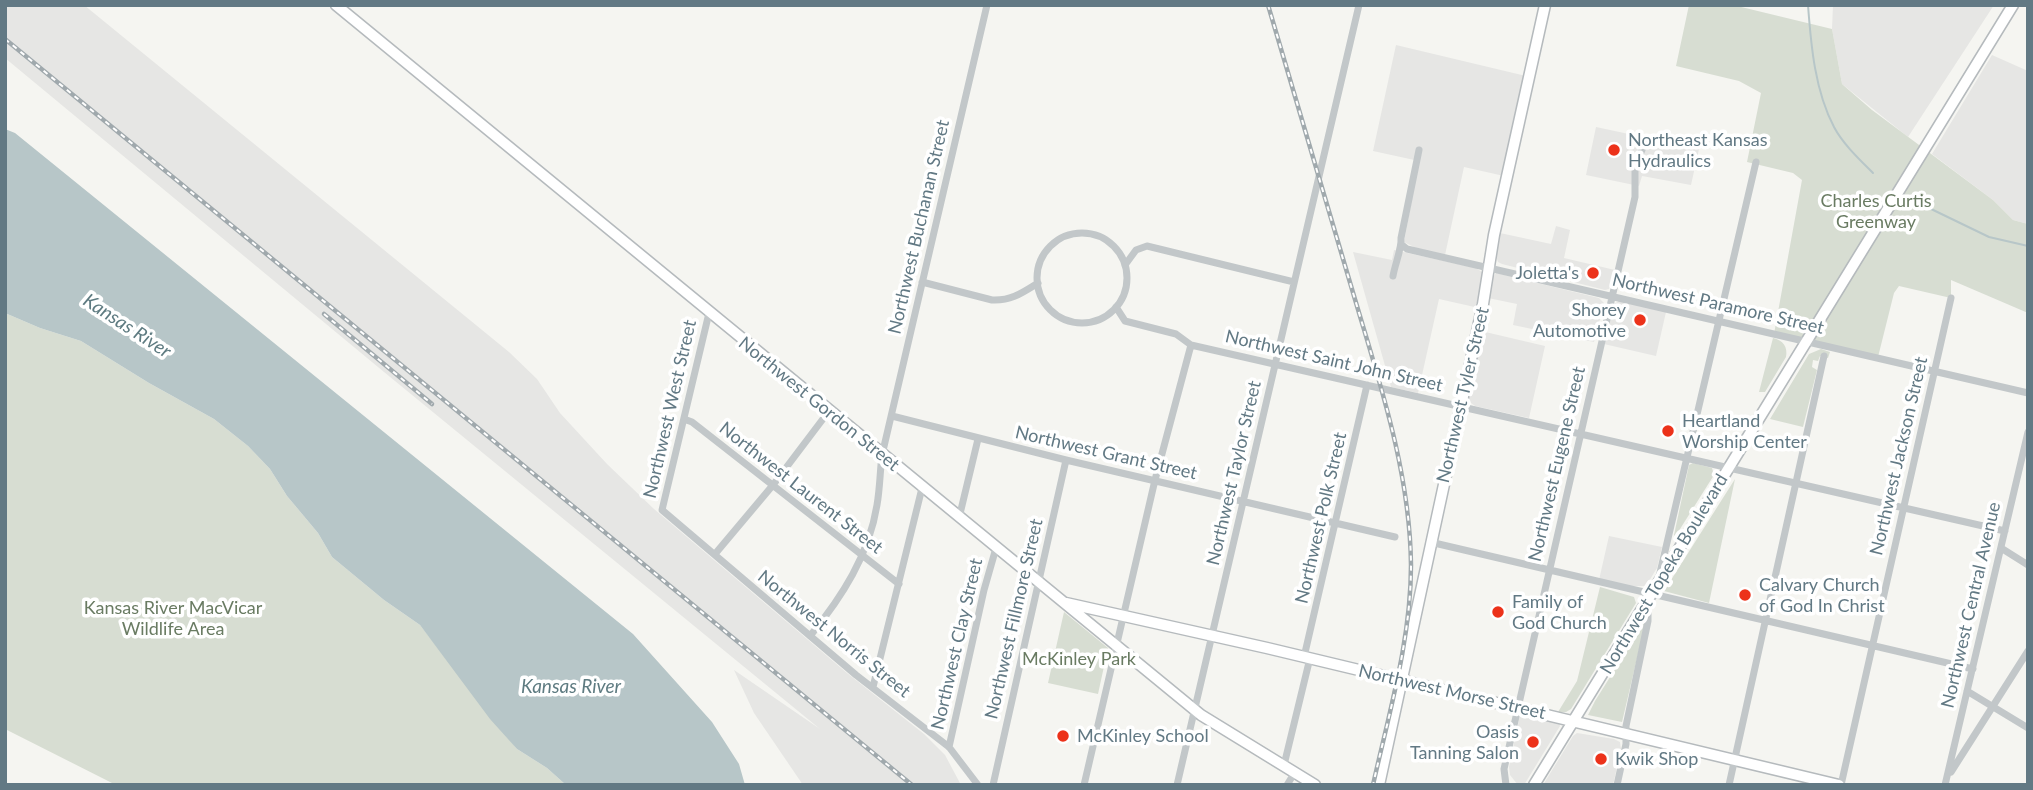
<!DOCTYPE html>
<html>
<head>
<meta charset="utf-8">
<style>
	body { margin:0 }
	#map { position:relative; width:2033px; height:790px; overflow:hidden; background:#f5f5f1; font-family:Lato,sans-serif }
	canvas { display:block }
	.frame { position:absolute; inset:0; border:7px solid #627984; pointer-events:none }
</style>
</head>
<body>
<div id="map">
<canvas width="2033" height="790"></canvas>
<div class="frame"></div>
</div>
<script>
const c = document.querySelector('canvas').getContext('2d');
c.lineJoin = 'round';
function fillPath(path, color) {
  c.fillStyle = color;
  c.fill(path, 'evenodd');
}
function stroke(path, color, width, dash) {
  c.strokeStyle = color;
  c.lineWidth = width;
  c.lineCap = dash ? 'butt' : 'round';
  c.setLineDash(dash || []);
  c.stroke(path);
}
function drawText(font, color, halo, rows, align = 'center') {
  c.font = font + ' Lato,sans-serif';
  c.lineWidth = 7;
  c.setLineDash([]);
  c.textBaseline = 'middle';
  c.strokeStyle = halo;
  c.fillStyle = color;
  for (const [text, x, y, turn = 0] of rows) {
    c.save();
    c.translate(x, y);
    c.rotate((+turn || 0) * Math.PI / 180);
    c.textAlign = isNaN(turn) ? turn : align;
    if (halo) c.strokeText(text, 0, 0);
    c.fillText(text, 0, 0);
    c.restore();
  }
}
fillPath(new Path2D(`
	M5,5h79l425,347 28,27 23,34 47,51 47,45 193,164 77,61 21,21 16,30h-158l-49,-72 -20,-43 86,59 -436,-357 -379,-314z
	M1833,5h161l-86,132 -66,-53 -10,-55z
	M1396,45l130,31 -22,100 -40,-9 -19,88 -29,-7 -12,-6 15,-81 -46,-10z
	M1992,55l36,16v153l-15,-4 -20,-20 -61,-46z
	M1596,127l103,22 -8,36 -49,-9 -3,10 -53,-11z
	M1556,226l14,4 -6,28 51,12 -6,19 -4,1 -103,-26 -4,-2 -3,-9 5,-20 51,11z
	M1394,250l82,18 9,6 -6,34 -40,-9 -21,94 -27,-6 -38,-135 39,8z
	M1496,273l103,25 5,5 -10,39 -81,-17 4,-21 -29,-6 4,-19z
	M1619,301l47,11 -10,44 -52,-12 10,-40z
	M1481,331l64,15 -16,72 -54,-12 -8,-6z
	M1609,536l53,11 -5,21 -11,18h-20l-27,-6z
	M1523,713l36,9 1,4 -36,59h-6l-8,-10 -1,-8 11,-52z
	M1577,733l37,6 6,3 1,7 -8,36h-70l30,-49z`), '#e6e6e4');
fillPath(new Path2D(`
	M1689,5h44l99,24 10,55 30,26 121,90 20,20 15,4v89l-77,-33v18l-52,-12 -5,7 -16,64 -104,-23 28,-154 -9,-7 -46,-11 14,-69 -22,-12 -63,-15z
	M5,313l35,15 41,13 68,42 65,36 34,27 22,23 17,27 31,37 14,24 52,43 36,25 97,124 30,19 19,17h-450l-111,-56z
	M1773,338c10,2 15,9 13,19l-21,35h-6z
	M1821,349l9,3 -2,6 -8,-2 -2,5 -5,-1 -1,7 5,3 -14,57 -33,-8 39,-65z
	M1693,463l19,5 2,7 -39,62 -1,-2 15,-70z
	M1735,479l-26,124 -45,-12z
	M1600,587l34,10 2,6 -65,106 -5,3h-8l19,-31z
	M1064,612l44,36 -10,46 -50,-11z
	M1646,620l-24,102 -34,-7 7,-14z`), '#d7ddd2');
fillPath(new Path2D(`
	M5,129l10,4 618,501 79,88 27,42 6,21h-179l-19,-17 -30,-19 -27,-30 -70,-94 -36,-25 -52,-43 -14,-24 -31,-37 -17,-27 -22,-23 -34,-27 -65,-36 -68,-42 -41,-13 -35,-15z`), '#b7c6c8');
stroke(new Path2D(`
	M1808,5c3,41 7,86 26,122 9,17 25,32 39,46
	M1927,207l62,30 39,9`), '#b7c6c8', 2);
const major = new Path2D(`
	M336,5l865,710 114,70
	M1066,603l201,45 572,137
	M1379,785l104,-481 11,-69 51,-230
	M1534,785l479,-780`);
stroke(major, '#b5babd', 13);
stroke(new Path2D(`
	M1037 278a45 45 0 1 1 90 0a45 45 0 1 1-90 0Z
	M1402,245l5,4 621,144
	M1125,265l11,-15 11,-4 147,36
	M1393,276c2,-12 9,-28 8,-38l18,-88
	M922,282l70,18c19,1 30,-7 46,-17
	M1116,307l9,14 51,13 15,11 814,186
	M709,313l-47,197 194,165 93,72 29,38
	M892,416l174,44 329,77
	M684,419l8,3 207,162
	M959,518l19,-79
	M1430,542l543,127
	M2001,548l27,17
	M715,554l58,-69 56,-74
	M1659,577l97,-415
	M810,636c32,-39 59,-81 67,-131 3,-17 3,-34 5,-50l105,-450
	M1304,657l63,-272
	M873,687l49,-199
	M1967,691l61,37
	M949,747l35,-157 12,-42
	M1284,765l26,-107
	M1951,772l77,-121
	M993,785l73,-325
	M1084,785l71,-305 36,-135
	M1177,785l182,-780
	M1287,785l8,-13
	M1506,785l-2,-16 131,-572v-32l7,-15
	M1617,785l9,-41v-18l22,-105v-19
	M1729,785l95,-429
	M1841,785l110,-487
	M1945,785l83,-353`), '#c2c7c9', 7);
stroke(major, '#fff', 10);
const rail = new Path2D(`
	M1268,5c29,97 57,194 86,291 26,88 56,176 57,269 0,75 -22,148 -38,220
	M5,39l907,746
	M324,314l108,90`);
stroke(rail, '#a0a9ad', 4.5);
stroke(rail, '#fff', 2, [5]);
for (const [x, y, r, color] of [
	[1614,150,7,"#ec321a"],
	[1593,273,7,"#ec321a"],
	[1640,320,7,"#ec321a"],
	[1668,431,7,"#ec321a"],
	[1745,595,7,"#ec321a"],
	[1498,612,7,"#ec321a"],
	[1063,736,7,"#ec321a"],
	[1533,742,7,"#ec321a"],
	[1601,759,7,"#ec321a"]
]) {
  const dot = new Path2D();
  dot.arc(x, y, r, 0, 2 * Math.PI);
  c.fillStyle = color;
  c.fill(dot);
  stroke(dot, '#fff', 2.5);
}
drawText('18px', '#627984', '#fff', [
	["Northeast Kansas",1628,140],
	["Hydraulics",1628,161],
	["Joletta's",1579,273,"right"],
	["Shorey",1626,310,"right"],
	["Automotive",1626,331,"right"],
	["Heartland",1682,421],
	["Worship Center",1682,442],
	["Calvary Church",1759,585],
	["of God In Christ",1759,606],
	["Family of",1512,602],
	["God Church",1512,623],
	["Oasis",1519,732,"right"],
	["Tanning Salon",1519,753,"right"],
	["McKinley School",1077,736],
	["Kwik Shop",1615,759]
], 'left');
drawText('18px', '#697b62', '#fff', [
	["Charles Curtis",1876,201],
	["Greenway",1876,222],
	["Kansas River MacVicar",173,608],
	["Wildlife Area",173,629],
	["McKinley Park",1079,659]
]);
drawText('18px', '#627984', '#fff', [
	["Northwest Buchanan Street",919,227,-77],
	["Northwest Paramore Street",1718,304,13],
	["Northwest Saint John Street",1334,361,13],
	["Northwest Tyler Street",1463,395,-77],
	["Northwest Gordon Street",819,404,39],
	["Northwest West Street",670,409,-77],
	["Northwest Grant Street",1106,453,13],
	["Northwest Jackson Street",1899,456,-77],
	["Northwest Eugene Street",1557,464,-77],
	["Northwest Taylor Street",1234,473,-77],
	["Northwest Laurent Street",801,488,38],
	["Northwest Polk Street",1321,518,-77],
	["Northwest Topeka Boulevard",1664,574,-59],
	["Northwest Central Avenue",1971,605,-77],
	["Northwest Fillmore Street",1014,619,-77],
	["Northwest Norris Street",834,634,39],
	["Northwest Clay Street",957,644,-77],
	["Northwest Morse Street",1452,692,13]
]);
drawText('italic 19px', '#5e7b81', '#fff', [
	["Kansas River",127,326,33],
	["Kansas River",571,687]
]);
</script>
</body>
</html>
